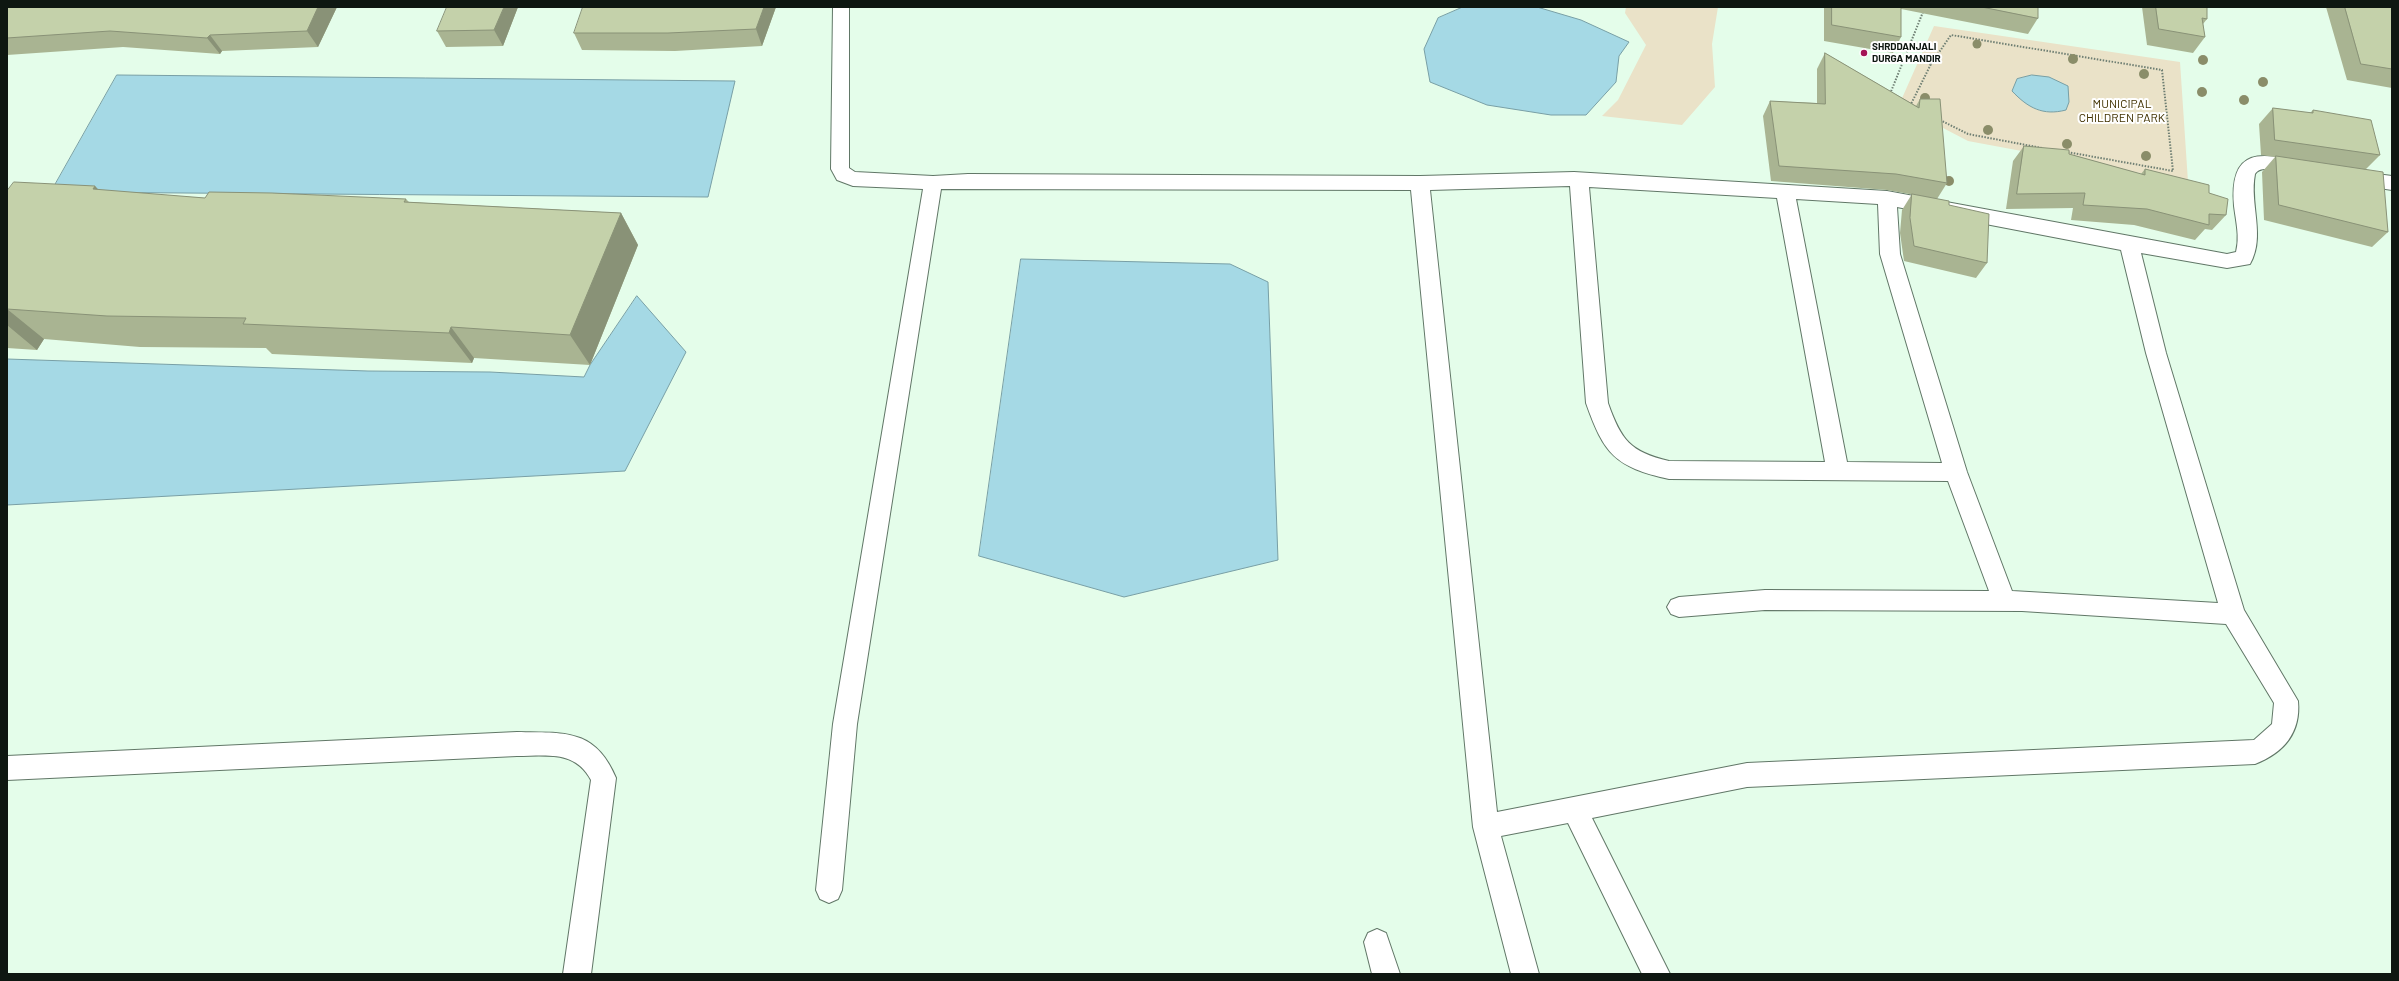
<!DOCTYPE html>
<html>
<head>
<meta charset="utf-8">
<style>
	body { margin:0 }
	#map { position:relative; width:2399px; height:981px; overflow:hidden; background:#e4fdea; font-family:Barlow,sans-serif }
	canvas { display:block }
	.frame { position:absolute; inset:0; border:8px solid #0e1711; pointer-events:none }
</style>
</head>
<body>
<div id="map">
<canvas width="2399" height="981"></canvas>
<div class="frame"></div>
</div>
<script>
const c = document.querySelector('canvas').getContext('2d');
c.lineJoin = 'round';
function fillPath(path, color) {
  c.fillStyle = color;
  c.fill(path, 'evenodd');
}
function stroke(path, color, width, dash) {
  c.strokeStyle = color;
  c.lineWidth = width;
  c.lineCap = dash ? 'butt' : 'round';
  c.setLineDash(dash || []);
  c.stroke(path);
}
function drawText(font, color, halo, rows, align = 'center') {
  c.font = font + ' Barlow,sans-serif';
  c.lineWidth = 4;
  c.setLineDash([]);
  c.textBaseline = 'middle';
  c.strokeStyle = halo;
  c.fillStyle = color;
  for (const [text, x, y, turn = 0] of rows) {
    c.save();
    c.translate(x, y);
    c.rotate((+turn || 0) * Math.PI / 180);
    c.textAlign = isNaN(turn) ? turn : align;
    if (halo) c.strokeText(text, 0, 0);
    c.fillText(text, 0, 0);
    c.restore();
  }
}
fillPath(new Path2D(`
	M1626,7h92l-6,37 3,43 -33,38 -80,-9 16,-16 28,-55 -21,-32z
	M1934,26l246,36 8,120 -220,-41 -69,-36z`), '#eae2c8');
const water = new Path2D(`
	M1463,7h74l44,13 48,22 -10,14 -3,26 -30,33h-35l-64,-10 -57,-23 -6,-33 14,-31z
	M117,75l618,6 -27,116 -657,-5z
	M2032,75l17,2 19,9 1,16 -3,8c-23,6 -38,-2 -54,-19l5,-12z
	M1021,259l209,5 38,18 10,278 -154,37 -145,-41z
	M637,296l49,56 -61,119 -618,34v-146l361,12 122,1 94,5 6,-12z`);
fillPath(water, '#a5d9e5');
stroke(water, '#789fa5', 1);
const minor = new Path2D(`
	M833,7h16v161l6,4 78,4 35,-2 452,2 154,-4 313,19 340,63 9,-2c4,-15 0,-30 -2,-46 -5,-59 27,-55 72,-42l2,5 -2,5c-14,4 -43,-13 -51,0 -6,30 11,62 -5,90l-23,4 -86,-15 25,100 78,257 54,91c3,32 -15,52 -43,63l-508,23 -155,31 78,156h-28l-74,-151 -67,13 38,138h-28l-38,-147 -62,-637 -470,-1 -84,535 -15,166 -4,9 -9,4 -9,-4 -4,-9 17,-166 90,-535 -70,-3 -16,-6 -6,-11zM1570,186l16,217c18,51 29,64 83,76l279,2 41,110 -224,-1 -86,7 -8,3 -4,7 4,7 8,3 86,-7 257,1 204,13 48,79 -2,21 -18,16 -507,23 -250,49 -67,-622zM1589,187l188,11 48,264 -156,-1c-39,-9 -48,-21 -61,-58zM1796,199l82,5 2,50 62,209 -95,-1zM1897,207l224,43 25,103 72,250 -206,-12 -45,-119 -67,-218z
	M2354,171l38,5v14l-45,-7 -2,-5 2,-5z
	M517,732c47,1 78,-4 99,46l-25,196h-28l28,-194c-16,-30 -44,-24 -74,-24l-510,24v-24z
	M1377,929l9,4 14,41h-28l-8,-32 4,-9z`);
stroke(minor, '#617767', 2);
stroke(new Path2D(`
	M1906,55l25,9 -20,40
	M1931,64l20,-29 211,35 11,101 -106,-19
	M1890,94l35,-87
	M1940,120l28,14 74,14`), '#6f7f73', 2, [1.5, 1.5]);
fillPath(minor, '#fff');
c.fillStyle = '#8a8d69';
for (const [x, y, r] of [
	[1977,44,4.5],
	[2073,59,5],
	[2203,60,5],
	[2144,74,5],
	[2263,82,5],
	[2202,92,5],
	[1925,98,5],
	[2244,100,5],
	[1988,130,5],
	[2067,144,5],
	[2146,156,5],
	[1949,181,5]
]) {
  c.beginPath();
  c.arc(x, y, r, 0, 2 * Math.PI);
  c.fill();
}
fillPath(new Path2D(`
	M7,7h330l-19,40 -96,4 -2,3 -97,-7 -116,8z
	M518,7l-15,39 -57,1 -9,-16z
	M776,7l-14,39 -87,5 -93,-1 -8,-17z
	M1824,7h214v11l-10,16 -127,-25v28l-8,16 -69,-12z
	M2142,7h65v12l-4,5 2,13 -12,16 -46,-8z
	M2326,7h66v81l-45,-8z
	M1825,53l91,53 4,-7 27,84 -10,16 -50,-9 -116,-9 -8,-65 7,-15 47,2v-34z
	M2273,108l37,5 3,-3 67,45 -15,15 23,62 -16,15 -108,-27 -2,-48 13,-15 -14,-2 -2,-31z
	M2024,146l45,8 72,20 4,-5 64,24 17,22 -14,15 -7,-1 -10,11 -61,-15 -63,-5 2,-12 -67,1 7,-48z
	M95,186l3,4 107,8 201,1 3,3 212,11 17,32 -48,120 -116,-7 -2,5 -200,-9 -6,-6 -126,-1 -96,-8 -7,11 -30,-2v-157z
	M1912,194l37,11 38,58 -11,15 -72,-17 -4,-28 2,-23z`), '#a9b492');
fillPath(new Path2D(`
	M318,7h19l-19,40 -11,-16z
	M504,7h14l-15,39 -9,-16z
	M764,7h12l-14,39 -6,-17z
	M210,35l12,16 -2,3 -13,-16z
	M95,186l31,33 -33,-30z
	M621,213l17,32 -48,120 -20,-30z
	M7,309l37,30 -7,11 -30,-25z
	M451,327l23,31 -2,5 -23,-30z`), '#899277');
const building = new Path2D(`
	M7,7h311l-11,24 -97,4 -3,3 -97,-7 -103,7z
	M447,7h57l-10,23 -57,1z
	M583,7h181l-8,22 -88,4h-94z
	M1832,7h69v30l-69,-12z
	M1982,7h56v11z
	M2156,7h51v12l-5,-1 3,19 -46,-8z
	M2345,7h47v62l-31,-5z
	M1825,53l94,55 1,-9h20l7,84 -51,-9 -117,-8 -9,-65 55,3z
	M2273,108l40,5v-3l58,10 9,35 -105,-15z
	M2024,146l45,4v4l76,21v-6l64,16v8l19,6 -2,16 -17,-1v11l-62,-16 -64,-4 2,-12 -68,1z
	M2276,156l107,16 5,60 -109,-27z
	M14,182l81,4 -2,3 112,9 4,-6 63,1 134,6 -2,3 217,11 -51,122 -119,-8 -2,6 -206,-9 3,-6 -139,-2 -100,-7v-118z
	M1912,194l37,7v4l40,9 -2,49 -73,-17 -4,-28z`);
fillPath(building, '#c4d1aa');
stroke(building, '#899277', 1);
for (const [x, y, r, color] of [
	[1864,53,4,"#a41456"]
]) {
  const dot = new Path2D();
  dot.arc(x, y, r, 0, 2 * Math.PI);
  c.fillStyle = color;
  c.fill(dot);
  stroke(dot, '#fff', 1.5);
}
drawText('bold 10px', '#0e1711', '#fff', [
	["SHRDDANJALI",1872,47],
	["DURGA MANDIR",1872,59]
], 'left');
drawText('12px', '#413200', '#fff', [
	["MUNICIPAL",2122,104],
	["CHILDREN PARK",2122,118]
]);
</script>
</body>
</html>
